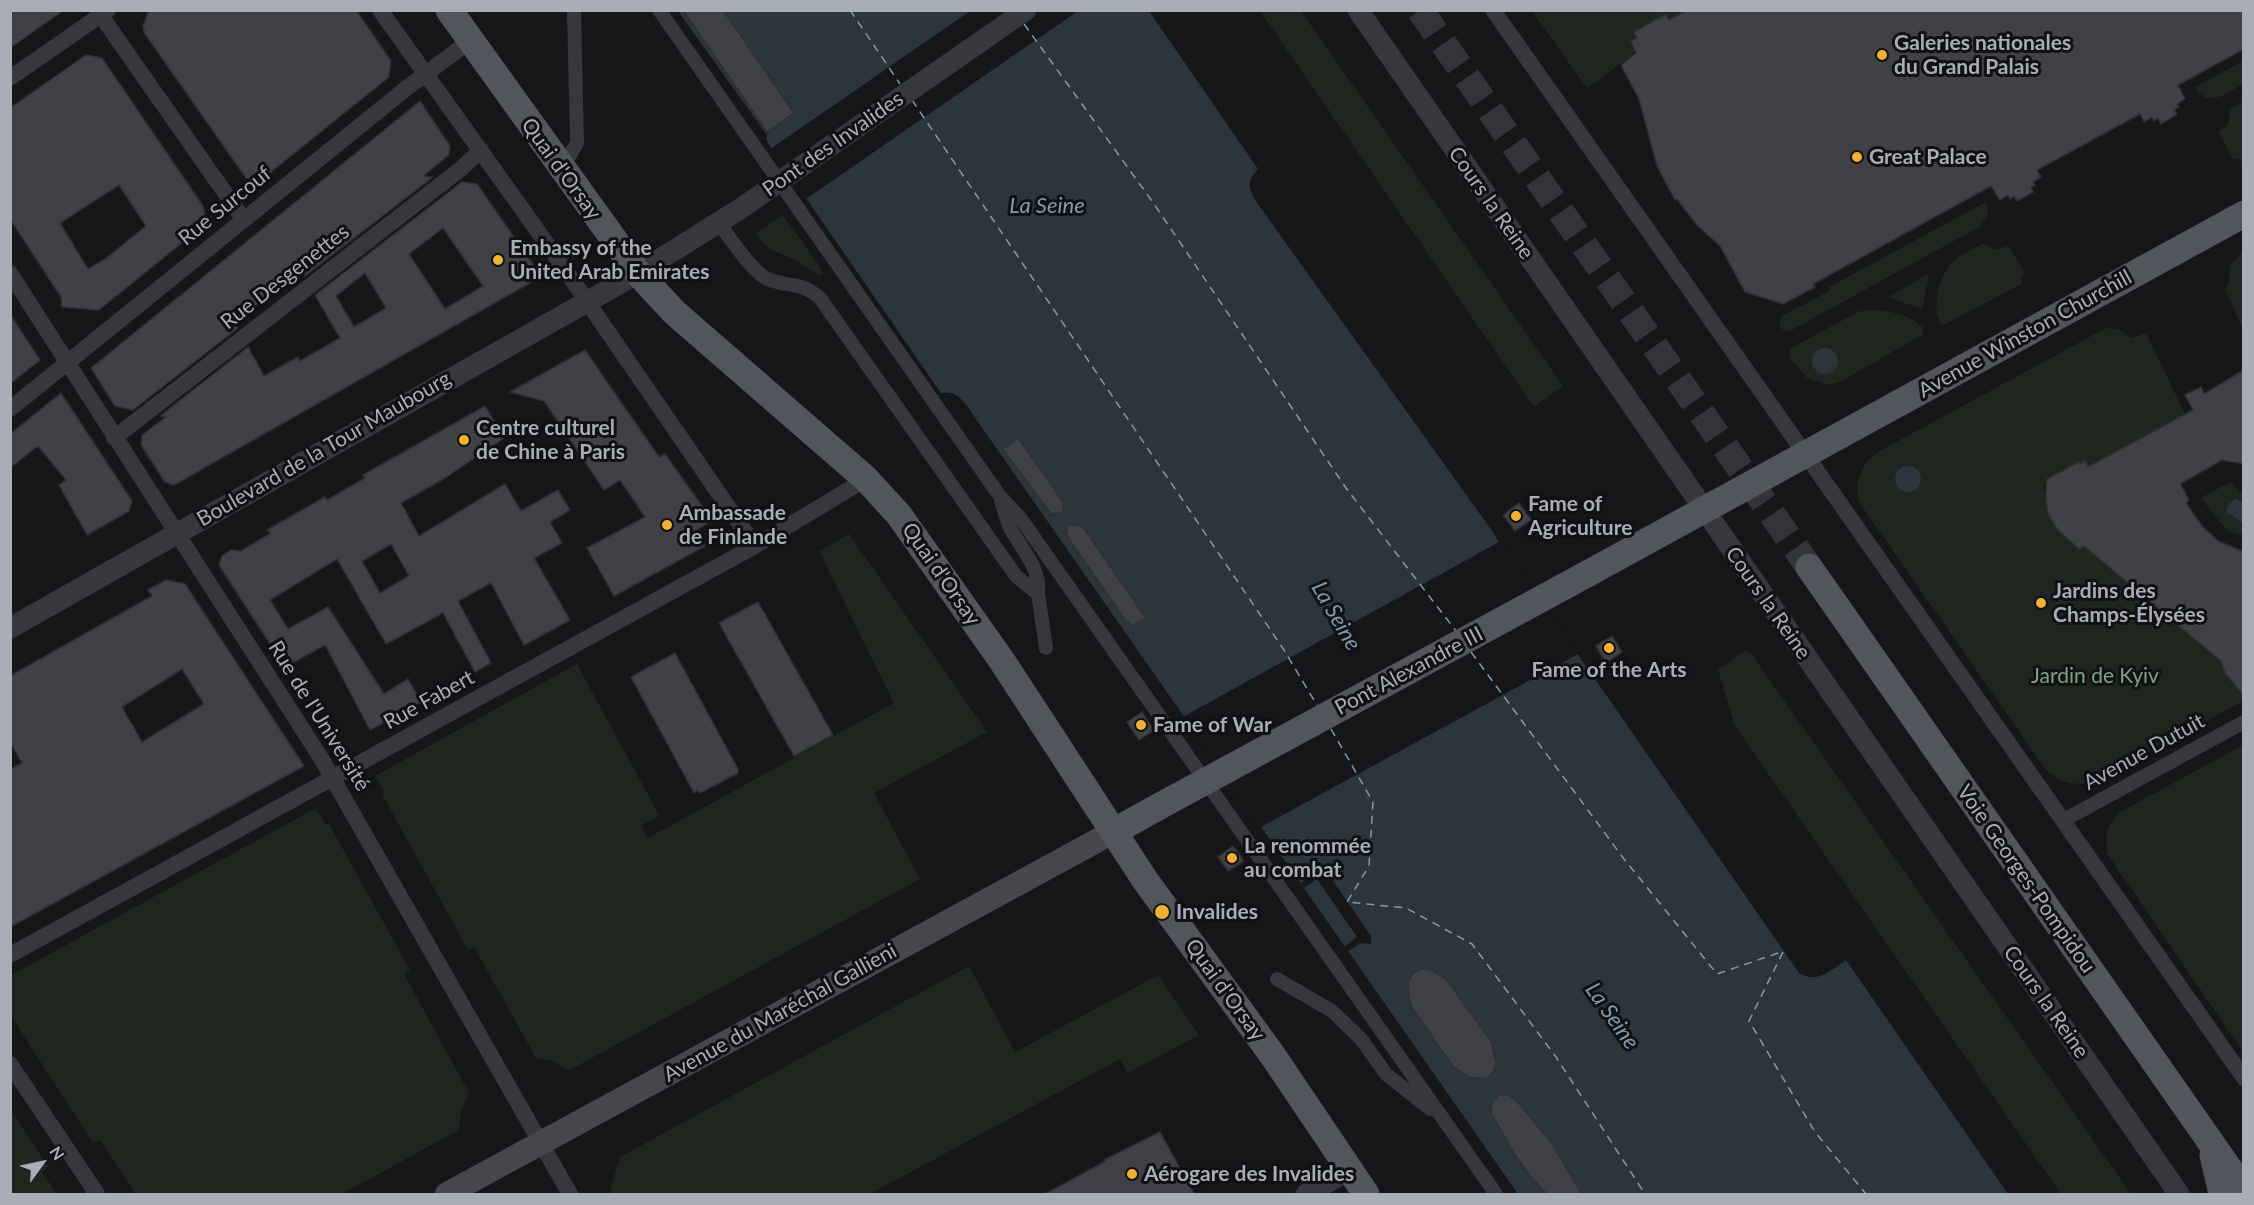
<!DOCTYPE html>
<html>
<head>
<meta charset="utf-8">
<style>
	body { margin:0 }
	#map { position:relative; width:2254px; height:1205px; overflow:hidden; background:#161618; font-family:Lato,sans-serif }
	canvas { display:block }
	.frame { position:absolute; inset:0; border:12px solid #a8adb8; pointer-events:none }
	.north { position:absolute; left:12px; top:1133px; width:60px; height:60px; -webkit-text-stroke:4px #111113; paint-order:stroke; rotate:57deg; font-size:16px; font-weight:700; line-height:24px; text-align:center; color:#a8adb8 }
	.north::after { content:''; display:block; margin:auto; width:21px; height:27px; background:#a8adb8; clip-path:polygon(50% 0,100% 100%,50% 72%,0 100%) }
</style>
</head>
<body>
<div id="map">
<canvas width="2254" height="1205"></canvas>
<div class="frame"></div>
<div class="north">N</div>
</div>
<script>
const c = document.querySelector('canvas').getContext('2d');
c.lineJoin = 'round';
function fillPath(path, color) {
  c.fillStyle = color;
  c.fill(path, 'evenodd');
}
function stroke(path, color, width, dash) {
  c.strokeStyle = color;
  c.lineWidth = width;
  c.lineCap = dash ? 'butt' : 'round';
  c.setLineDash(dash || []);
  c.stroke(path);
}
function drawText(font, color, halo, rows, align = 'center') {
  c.font = font + ' Lato,sans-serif';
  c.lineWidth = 6;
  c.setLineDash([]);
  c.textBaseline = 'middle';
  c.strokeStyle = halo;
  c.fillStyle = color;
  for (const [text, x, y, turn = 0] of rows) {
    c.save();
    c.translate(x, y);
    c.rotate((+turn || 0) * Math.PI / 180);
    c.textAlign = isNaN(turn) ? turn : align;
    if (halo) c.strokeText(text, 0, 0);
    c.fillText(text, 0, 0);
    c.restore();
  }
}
fillPath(new Path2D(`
	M1260,11h41l262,375 -29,21z
	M1532,11h155l-18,9 -3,-6 -32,18 3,6 -5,2 2,10 -3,6 -44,32z
	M2243,61v23c-15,9 -36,25 -48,3z
	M2243,102l1,60 -2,1 -3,-5 -6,2 -14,-28 9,-8 3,-16z
	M1986,202l2,13 -9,12 -189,104 -7,-1 -4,-5 3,-9 49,-26 -2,-3z
	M783,215l41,58 -5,3 -22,-15 -29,-13 -12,-15z
	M1984,243l11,7 14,-4 16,28 -5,3 3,6 -79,42 -3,-1c-11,-18 -1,-52 15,-65 8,-7 19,-11 28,-16z
	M2243,252v77l-18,-39 4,-7 1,-18z
	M1927,275l2,1 -7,33 -34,-12z
	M1867,310c20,0 41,3 56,18l-1,7 -80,46 -13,4 -22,-7 -18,-21 2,-9 67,-36zM1834,351l4,8 -19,13 -6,-6 -1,-8z
	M2106,328l12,1 13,9 15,-5 39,81 -97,53 -3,-5 -5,2 -2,-2 -30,17 1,2 -5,3 3,27 6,13 25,24 6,-2 138,116 7,17 14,8v14l-148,80c-19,6 -34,2 -49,-11l-187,-268c-5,-20 2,-38 19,-50z
	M2230,482l13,12v9l-8,-4 -9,13 17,11v10l-5,2 -11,-4 -26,-33z
	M849,534l138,198 -113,61 46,86 -352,192 -15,-10 -17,-3 -62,-111 -6,3 -86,-156 3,-1 -10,-17 202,-112 82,151 -18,11 7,12 246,-135 -75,-152z
	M1746,650l6,5 379,539h-70l-326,-468 -17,-56z
	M2243,745v307l-135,-197c-5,-17 -1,-30 12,-43z
	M316,808l10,17 3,-1 81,146 -6,4 65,119 -8,19 -2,18 -117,64h-206l-36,-54 -7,3 -82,-127v-41z
	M969,966l46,86 143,-77 41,60 -71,38 -8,-14 -250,135h-257l-3,-4 10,-33z
	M11,1110l37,57 -6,5 15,22h-46z`), '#1e261f');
fillPath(new Path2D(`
	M678,11h471l109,158c-11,12 -10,18 -3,31l245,342 299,431c19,11 31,-2 47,-13l162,234h-490l-540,-772c-10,-14 -18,-33 -37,-29l-169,-244 -6,-10 1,-4z
	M1812 361a13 13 0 1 1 26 0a13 13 0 1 1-26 0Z
	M1895 479a13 13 0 1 1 26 0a13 13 0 1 1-26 0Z
	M2235,499l8,4v20l-17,-11 3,-8z`), '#2c353c');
fillPath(new Path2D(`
	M970,11h108l-275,190 -34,-51z
	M1497,533l83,120 -321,175 -78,-110 318,-176 -5,-7z
	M1315,862h5l51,74v8l-10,-1 -13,8 -3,-5 12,-9 -40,-58 -13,9 -3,-5 12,-9 -2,-9z`), '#161618');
stroke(new Path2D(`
	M850,10l50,74
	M1024,24l128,177 194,287 110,143
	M912,100l372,550 34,57
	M1471,652l153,207 93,115 67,-23
	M1331,729l42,73 -4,64 -22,36 59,6 66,36 84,113 89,137
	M1783,952l-34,69 66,111 51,62`), '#7f9bb3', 1.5, [8, 6]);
const building = new Path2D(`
	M10,10h54l-54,38z
	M149,10h207l35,51 -2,16 -128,103 -15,-2 -101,-144 -2,-8z
	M683,10h40l71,103 -27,19z
	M1687,10h557v39l-66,36 7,14 -8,5 2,3 -5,3 3,4 -16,10 -3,-6 -4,3 -2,-4 -8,5 -4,-8 -103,56 4,7 -8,5 2,3 -4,2 2,5 -7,4 -9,5 -3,-5 -4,3 -2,-4 -8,5 -9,-14 -178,98 2,3 -32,17 -38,-12 -25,-46 -23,-21 -20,-26 -2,1 -18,-34 -18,-67 -18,-34 15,-12 -5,-12 6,-3 -3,-6 32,-18 3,6z
	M86,55l16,3 101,148 2,8 -6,15 -100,81 -37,-3 -1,-10 -51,-78v-111zM119,185l27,41 -41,33 -17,10 -28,-46z
	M420,101l30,45 -1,9 -26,21 10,1 -128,99 -3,-6 -67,52 3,6 -105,82 -18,-4 -24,-38z
	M462,182l15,2 60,86 -2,10 -361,205 -9,-3 -24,-37 1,-10 24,-18 -6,-1 88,-69 16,29 34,-19 2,4 40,-23 -25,-43zM443,228l40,58 -38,23 -36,-55zM365,273l21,35 -32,19 -18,-31z
	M10,314l30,46 -30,24z
	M585,350l74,107 6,-3 47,66 -15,10 8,16 -91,50 -27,-48 58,-31 -25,-37 -16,10 -60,-89 -34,-9z
	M2244,370v94l-22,-4 -42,24 9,16 -3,3 16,23 16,15 26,11v144l-19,-23 -4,-12 -137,-115 -5,3 -21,-19 -10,-16 -2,-16 1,-19 32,-17 1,2 5,-3 3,6 105,-57 -8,-15 16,-8 3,7z
	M61,393l71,108 -3,10 -42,24 -28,-50 7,-5 -28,-34 -28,22v-34z
	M485,406l19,32 -59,40 -44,25 18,33 86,-52 16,27 37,-21 12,20 -20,12 12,21 -28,15 36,62 -46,25 -33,-62 -33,18 33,62 -16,9 -32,-59 -57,31 -49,-85 -67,41 18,29 40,-22 56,87 24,-15 13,23 -51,28 -45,-85 -40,22 -66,-102 3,-9 9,-6 10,1 30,-18 -4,-3 58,-33 2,3 38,-22 -2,-3zM391,544l18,32 -29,17 -18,-32z
	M1018,438l46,65 -2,10 -11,1 -48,-65z
	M1519,503l12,17 -16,11 -12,-16z
	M1067,524l15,2 64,92 -13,8 -7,-5 -59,-85z
	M166,580l19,4 119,182 -294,161v-158l12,-6 -12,-21v-66l142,-80 -4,-6zM182,669l22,35 -62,38 -20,-35z
	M758,602l75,133 -39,21 -75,-133z
	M1612,636l10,16 -16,11 -10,-17z
	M675,653l63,116v4l-38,20 -2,-3 -4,3 -63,-116z
	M1142,712l12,18 -15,10 -12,-18z
	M1233,846l11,15 -16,10 -10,-14z
	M1420,969h9l17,10 45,62 5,22 -2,8 -8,8 -18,-2 -16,-12 -39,-56 -4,-11 -1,-16 5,-9z
	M1498,1095h11l10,9 32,38 31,52h-35l-16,-17 -16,-22 -24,-42 1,-9z
	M1160,1132l34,62h-149l61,-33 -2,-1z`);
fillPath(building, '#404145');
stroke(building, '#303034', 1.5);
stroke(new Path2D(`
	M1420,10l389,557`), '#333438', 27, [27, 14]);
stroke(new Path2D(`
	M659,10l340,485 22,24 475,675
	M562,169l15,-26 -3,-133
	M719,223c10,14 34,50 49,56 21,9 30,1 52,19l196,278 22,18c3,-26 -16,-44 -28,-66 -4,-9 -6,-19 -9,-28
	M1038,594l8,54
	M2064,820l180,-98
	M1277,979l55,32 29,28 25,35 44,35`), '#37383d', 14);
stroke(new Path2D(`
	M97,10l147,210
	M380,10l182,255 193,281
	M1493,10l751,1068
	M10,78l98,-68
	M10,273l311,485 249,436
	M10,409l398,-322 62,-46
	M114,438l348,-270 19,-18
	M10,955l745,-409 111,-67
	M10,1064l87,130`), '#37383d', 16);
stroke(new Path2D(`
	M1358,10l821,1184
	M10,628l628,-355 102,-64
	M1306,1194l43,-24`), '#37383d', 21);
stroke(new Path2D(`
	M447,1194l666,-362`), '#45474d', 24);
stroke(new Path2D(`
	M449,10l189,263 36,39 192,167 33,36 103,146 143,219 128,176 93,138
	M1809,567l435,623
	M1587,574l657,-360
	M1113,832l45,-25
	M2213,1155l9,39`), '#53555c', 27);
stroke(new Path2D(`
	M740,209l286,-199`), '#37383d', 21);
stroke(new Path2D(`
	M1158,807l429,-233`), '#53555c', 27);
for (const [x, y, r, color] of [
	[1882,55,6,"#f2b134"],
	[1857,157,6,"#f2b134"],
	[498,260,6,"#f2b134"],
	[464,440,6,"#f2b134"],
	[1516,516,6,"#f2b134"],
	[667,525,6,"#f2b134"],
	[2041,603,6,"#f2b134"],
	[1609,648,6,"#f2b134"],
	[1141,725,6,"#f2b134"],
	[1232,858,6,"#f2b134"],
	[1162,912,8,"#f2b134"],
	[1132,1174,6,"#f2b134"]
]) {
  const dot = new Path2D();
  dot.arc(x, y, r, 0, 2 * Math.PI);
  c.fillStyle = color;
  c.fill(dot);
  stroke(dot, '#111113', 2);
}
drawText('bold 21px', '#a8adb8', '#111113', [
	["Galeries nationales",1894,43],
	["du Grand Palais",1894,67],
	["Great Palace",1869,157],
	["Embassy of the",510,248],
	["United Arab Emirates",510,272],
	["Centre culturel",476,428],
	["de Chine à Paris",476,452],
	["Fame of",1528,504],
	["Agriculture",1528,528],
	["Ambassade",679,513],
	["de Finlande",679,537],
	["Jardins des",2053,591],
	["Champs-Élysées",2053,615],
	["Fame of the Arts",1609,670,"center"],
	["Fame of War",1153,725],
	["La renommée",1244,846],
	["au combat",1244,870],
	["Invalides",1176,912],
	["Aérogare des Invalides",1144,1174]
], 'left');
drawText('21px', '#a8adb8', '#111113', [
	["Pont des Invalides",833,144,-35],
	["Quai d'Orsay",561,169,54],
	["Cours la Reine",1491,203,55],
	["Rue Surcouf",225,206,-39],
	["Rue Desgenettes",285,277,-38],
	["Avenue Winston Churchill",2025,334,-29],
	["Boulevard de la Tour Maubourg",324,449,-30],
	["Quai d'Orsay",941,574,55],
	["Cours la Reine",1768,603,55],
	["Pont Alexandre III",1409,671,-28],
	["Rue Fabert",429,700,-29],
	["Rue de l'Université",319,716,58],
	["Avenue Dutuit",2144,752,-29],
	["Voie Georges-Pompidou",2026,879,55],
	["Quai d'Orsay",1225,990,54],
	["Cours la Reine",2046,1002,55],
	["Avenue du Maréchal Gallieni",780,1013,-29]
]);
drawText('21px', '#7fa381', '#111113', [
	["Jardin de Kyiv",2095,676]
]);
drawText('italic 22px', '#7f9bb3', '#111113', [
	["La Seine",1047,206],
	["La Seine",1336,616,60],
	["La Seine",1612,1016,55]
]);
</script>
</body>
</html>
